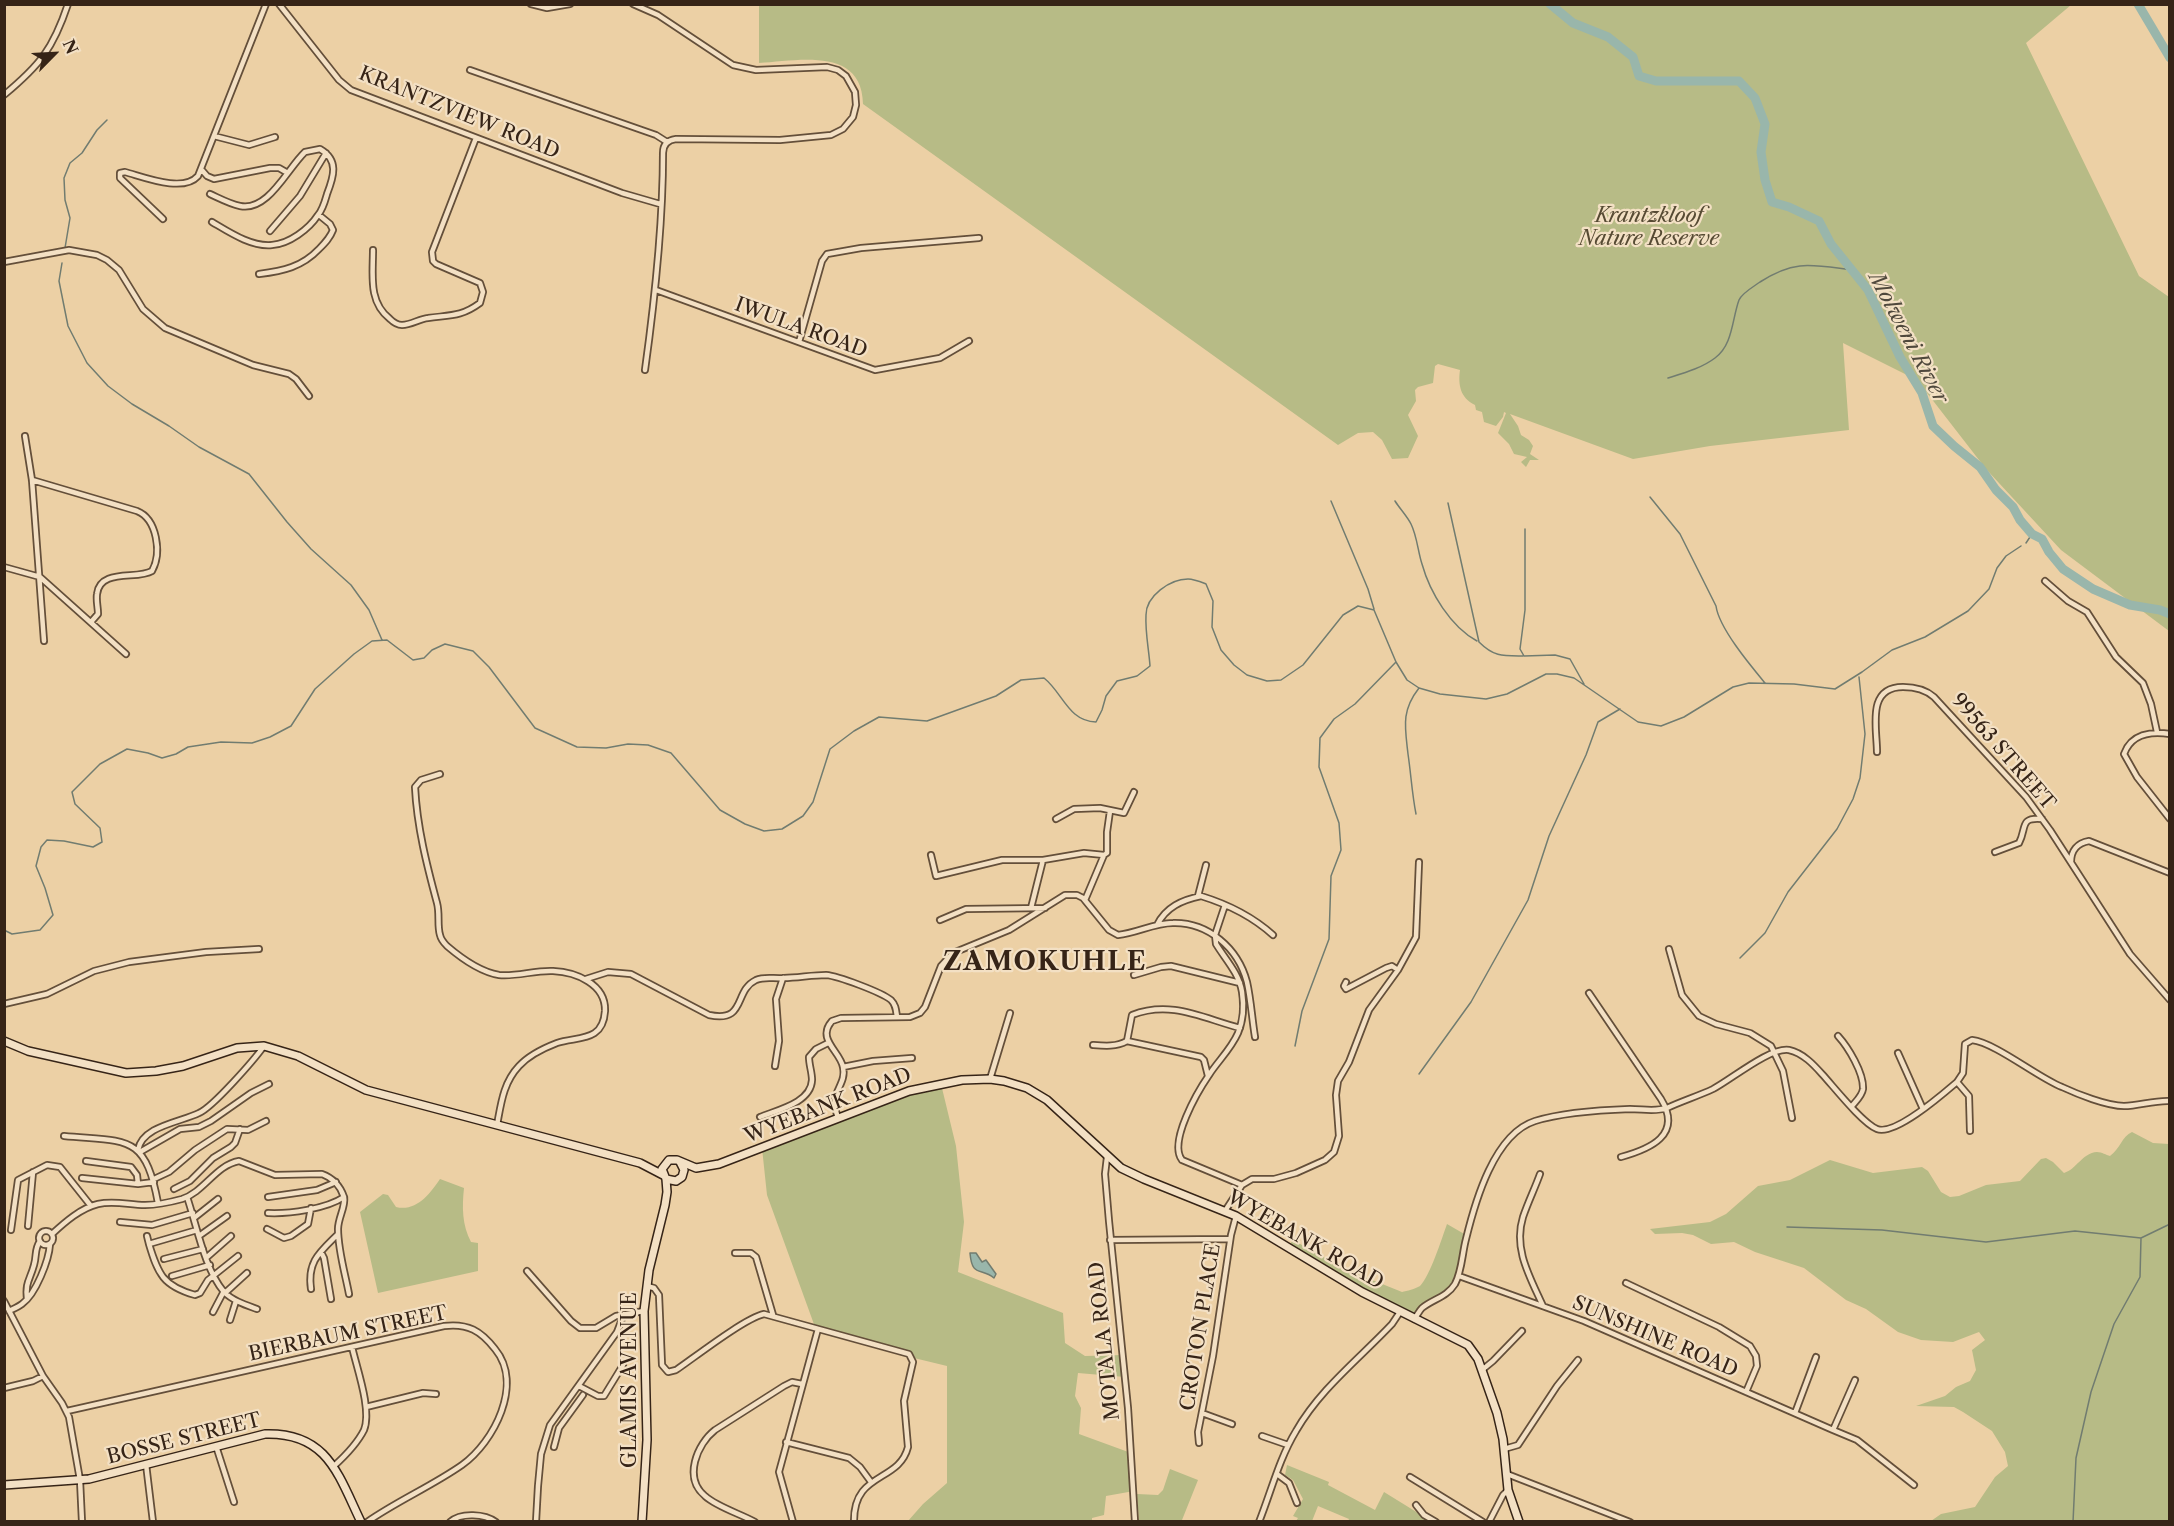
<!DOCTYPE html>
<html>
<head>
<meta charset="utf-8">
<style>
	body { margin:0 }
	#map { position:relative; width:2174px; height:1526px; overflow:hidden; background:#ecd0a5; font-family:"Libre Caslon Text",serif }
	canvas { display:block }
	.frame { position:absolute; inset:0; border:6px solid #362417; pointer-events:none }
	.north { position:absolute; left:24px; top:24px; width:60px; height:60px; -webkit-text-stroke:4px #f3e0c4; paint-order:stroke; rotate:66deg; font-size:16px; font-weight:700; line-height:24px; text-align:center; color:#362417 }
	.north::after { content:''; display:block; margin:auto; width:21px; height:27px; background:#362417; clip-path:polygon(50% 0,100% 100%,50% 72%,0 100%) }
</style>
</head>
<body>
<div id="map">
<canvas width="2174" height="1526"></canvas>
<div class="frame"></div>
<div class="north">N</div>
</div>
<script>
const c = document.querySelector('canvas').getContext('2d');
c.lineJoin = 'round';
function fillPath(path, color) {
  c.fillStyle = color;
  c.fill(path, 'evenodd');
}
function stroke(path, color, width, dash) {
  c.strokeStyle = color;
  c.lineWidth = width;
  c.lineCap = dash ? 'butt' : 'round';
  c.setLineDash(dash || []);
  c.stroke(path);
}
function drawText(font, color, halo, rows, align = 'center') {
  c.font = font + ' "Libre Caslon Text",serif';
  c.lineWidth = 4.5;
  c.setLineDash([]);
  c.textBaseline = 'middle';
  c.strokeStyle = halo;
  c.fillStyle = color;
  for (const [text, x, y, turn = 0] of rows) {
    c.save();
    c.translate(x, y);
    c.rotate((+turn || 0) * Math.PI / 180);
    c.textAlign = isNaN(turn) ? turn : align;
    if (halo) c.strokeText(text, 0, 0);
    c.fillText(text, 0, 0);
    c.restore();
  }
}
fillPath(new Path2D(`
	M759,4l1312,1 -45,38 113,233 30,21v334l-108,-81 -75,-81 -69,-89 -74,-37 6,87 -139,16 -77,13 -123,-45 8,12 3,9 8,5 4,6 -3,8 9,6h-9l-4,7 -5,-5 6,-5 -13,-3 -5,-10 -11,-11 8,-20 -2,-1 -1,5 -7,9 -12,-4 -2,-10 -6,-2 -1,-5c-15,-7 -17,-21 -15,-35l-22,-6 -3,2 -2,17 -15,4 -3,3 1,11 -8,14 10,21 -10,22 -16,1 -10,-19 -9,-8 -15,1 -20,12 -475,-341c-1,-58 -66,-43 -104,-41z
	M941,1084l15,62 8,76 -6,50 105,41 2,30 20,13 38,-1 2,22 -47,-4 -3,23 6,12 -2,26 52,19 3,38 -28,5 -2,19 -12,3v3h-184l15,-17 24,-21v-117l-33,-8 -5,-5 -94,-26 -48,-132 -5,-47 107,-41z
	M2132,1132l21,11 16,1v377h-238l10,-7 34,-7 20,-30 13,-11 -3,-14 -13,-21 -29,-19 -9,-5 -38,-1 29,-10 11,-9 14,-6 6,-11 -4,-20 13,-10 -6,-8 -26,10 -32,-2 -23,-8 -32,-23 -20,-9 -42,-32 -49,-16 -21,-10 -23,2 -18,-9 -11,-2 -27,1 -5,-5 60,-7 16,-8 32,-28 32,-6 40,-20 43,13 49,-6 6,4 13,21 9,5 9,-1 27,-11 34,-4 21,-22 5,-1 7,4 11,11c13,-4 18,-20 33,-21 5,0 9,3 13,4 10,-7 12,-20 22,-24z
	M440,1179l24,9c-2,19 -2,37 7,54l7,1v28l-100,22 -18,-81 23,-18 5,1 8,12c20,5 34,-13 44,-28z
	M1447,1224l19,11c-3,16 -4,43 -16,54 -13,13 -24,13 -36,31l-126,-73 5,-7 52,29 57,23c5,-1 13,-3 18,-6 10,-10 22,-48 27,-62z
	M1287,1465l42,17 -1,3 47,25 9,-18 47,29h-83l1,-2 -31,-13 -6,15h-16l2,-3 -5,-2 10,-17 -10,-19 -8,-5z
	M1170,1469l28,11 -16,40 1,1h-44l-2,-27 21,1 5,-5z`), '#b7bb86');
const water = new Path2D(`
	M970,1253h6l6,9 4,-2 10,14 -2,4c-13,-11 -22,0 -24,-25z`);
fillPath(water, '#99b6ab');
stroke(water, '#717c70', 1.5);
stroke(new Path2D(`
	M65,248l5,-30 -5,-18 -1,-22 6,-15 12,-10 15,-23 10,-10
	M62,263l-3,18 9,45 19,37 21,23 24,18 37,22 30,21 50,27 38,48 24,27 40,36 18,25 13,30
	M1668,378c16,-5 34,-10 47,-20 18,-13 17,-39 24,-58 3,-7 14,-13 21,-18 35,-23 53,-17 92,-12
	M1650,497l30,37 36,72c3,22 34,59 49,77
	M1331,501l37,88 6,20
	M1395,501c5,8 12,15 16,23 6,12 7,28 11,40 8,29 29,63 55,77
	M1448,503l31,139c15,15 24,14 44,14
	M1525,529v81l-5,39 4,7 31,-1 15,4 14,25
	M2026,543l6,-9
	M1416,814c-4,-20 -5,-40 -8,-60 -3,-27 -7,-43 11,-66
	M4,930l8,4 28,-4 13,-15 -8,-27 -9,-22 5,-19 6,-7 17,1 29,6 9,-5 -2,-14 -25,-24 -3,-12 28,-28 27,-15 21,4 14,5 14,-4 12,-7 33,-5 31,1 18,-6 21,-11 24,-37 39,-35 18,-13 15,-1 26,20 11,-2 8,-8 13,-6 28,7 16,16 46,61 42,19 29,1 22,-4 20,1 23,8 49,57 25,14 19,7 18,-2 21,-13 10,-14 17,-53 24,-18 25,-14 48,4 69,-25 25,-16 23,-2c19,15 24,43 52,44l6,-12 4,-14 11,-15 20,-5 13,-10c-1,-16 -5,-34 -4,-51 0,-19 24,-36 42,-36 6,0 13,3 18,5l7,17 -1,26 9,23 13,15 13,10 20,6 14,-1 22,-15 40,-50 15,-9 16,4 22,52 11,18 12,8 21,6 46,5 21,-5 39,-20h11l17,4 64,44 23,4 23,-9 49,-30 16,-4 45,1 41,5 27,-17 30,-22 33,-13 43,-26 21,-22 8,-21 9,-12 15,-10
	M1740,958l25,-25 23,-41 49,-63 16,-30 7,-21 5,-44 -6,-57
	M1295,1046l7,-35 27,-72 2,-63 10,-26 -2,-27 -20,-56 1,-29 14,-19 21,-15 41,-42
	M1419,1074l52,-72 57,-102 21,-64 37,-81 12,-33 22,-13
	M1787,1227l95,3 104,12 89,-11 66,7 29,-14
	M2073,1522l3,-64 15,-66 23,-68 26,-47 1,-39`), '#717c70', 1.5);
stroke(new Path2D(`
	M1550,4l23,19 35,14 25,20 6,19 17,5h83l16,17 10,26 -4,28 4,28 7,22 17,5 30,14 12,23 37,46 32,67 22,36 11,33 21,20 26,21 16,23 17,17 7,13 12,14 10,5 7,13 14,17 30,20 37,16 30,5 10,4
	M2138,4l32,54`), '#99b6ab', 9);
const street = new Path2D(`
	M279,4l60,76 12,10 271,103 38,11
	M531,4l16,4 23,-4
	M633,4l25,11 75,50 23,5 71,-3 11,3 8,6 9,16 1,13 -3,12 -10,12 -12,6 -51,5 -104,-1c-8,1 -13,5 -13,14 0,73 -8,145 -18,217
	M470,70l186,65 11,7
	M4,95c36,-30 49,-46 64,-91
	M214,136l35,9 26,-8
	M201,169l6,7 7,3 56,-11h9l7,4
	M210,194c9,4 20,10 30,12 28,6 47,-37 65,-54l15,-3c19,11 14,27 7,45 -2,7 -4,15 -9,21 -9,14 -29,29 -46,30 -21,2 -43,-13 -60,-23
	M163,219l-43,-41v-5l5,-1c19,5 58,21 73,4l68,-172
	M270,231l30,-35 26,-43
	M373,250c0,25 -5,52 17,69 3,3 7,6 12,6 9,0 17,-6 26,-7 22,-3 33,-1 52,-15l3,-11 -3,-9 -44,-19 -3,-3 -1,-9 44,-114
	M4,262l65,-12 28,5 10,5 12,10 24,39 22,19 88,37 36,9 7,5 13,17
	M259,274c24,-3 43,-7 60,-25 6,-6 11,-11 14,-19l-3,-6 -11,-9
	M656,290l219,80 65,-12 29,-17
	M799,342l23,-81 5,-7 34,-6 118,-10
	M25,436l7,44 12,161
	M32,480l105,31c20,8 25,42 15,60 -15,9 -52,-3 -55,23 -1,7 1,13 1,20l-7,8
	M4,567l36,10 86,77
	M2045,581l23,20 19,11 29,45 27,26 8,21 6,28
	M2170,734c-19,-3 -39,0 -46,20l13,23 33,42
	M1877,752c0,-24 -11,-65 26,-65 11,0 23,3 31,10l92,100 24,33 80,124 40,46
	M440,774l-19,6 -6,7c2,40 12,79 22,116 3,11 0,22 3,32 1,5 4,8 7,11 14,12 34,26 52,29 17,2 36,-5 54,-4 23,1 53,13 52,40 -2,32 -28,25 -48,32 -13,5 -28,12 -38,23 -16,17 -18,38 -22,59
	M1056,819l18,-10 26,-1 24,5 10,-21
	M1995,852l24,-9c8,-15 0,-26 23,-24
	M931,855l5,21 66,-16h41l41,-7 20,2 3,-2v-21l3,-21
	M2071,862c0,-11 6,-19 18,-21l81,32
	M1198,896l8,-31
	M1085,900l19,-45
	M1225,905l-10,30 1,9c9,15 23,29 26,48 2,13 1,29 -4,41 -7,16 -20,28 -29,42 -11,16 -41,67 -27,85l60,25 -17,26
	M1031,908l12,-48
	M940,920l26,-11 79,-1
	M1157,925c9,-18 25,-25 44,-29 26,8 52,21 72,39
	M1669,949l13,46 17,21 17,8 34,9 21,13 12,25 9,47
	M1134,975l27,-8 10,-1 69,17
	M586,979l22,-7 23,2 78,41c38,8 24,-24 47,-35 9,-4 18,-1 28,-2 13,0 28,-3 42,-3 12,1 55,17 65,25 5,5 5,10 6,17
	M1346,982l-2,4 2,3 40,-21 6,-2 6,4
	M1589,993l72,106c22,36 -11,50 -40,58
	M4,1004l43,-10 47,-23 35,-9 77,-10 53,-3
	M1838,1036c10,11 26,37 25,53 -1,7 -7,12 -11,17
	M1127,1041l74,16 3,3 4,16
	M1093,1045c12,1 23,2 34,-4l5,-26c39,-15 70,3 108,13
	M1898,1053l25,56
	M775,1066l4,-25 -3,-42 7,-21
	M843,1067l30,-6 39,-3
	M990,1079l20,-66
	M1957,1082l12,14 1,35
	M760,1117c17,-7 51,-14 52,-37 0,-8 -3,-15 -3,-23l7,-8 12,-6
	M838,1118c-2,-6 -4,-12 -3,-19 2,-11 11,-19 8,-32 -3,-16 -27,-28 -11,-46l9,-3 69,-1 10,-4 5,-6 16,-41 12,-13 56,-23 56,-35h12l6,3 26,32 9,5c19,-2 36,-12 55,-12 35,-1 65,25 74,59 4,18 5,37 8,55
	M64,1136c63,6 81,-3 94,67
	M138,1150c4,-24 43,-28 61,-37 14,-6 55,-53 65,-67
	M140,1152l40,-23 19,-2 12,-6 40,-28 18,-9
	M1107,1157l-2,17 4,47 19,187 7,114
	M86,1161l45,6 6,8 1,9
	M1540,1174c-5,14 -12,28 -17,43 -10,32 7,60 20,89
	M82,1178l56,6 16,-2
	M154,1179l15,-7 26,-22 32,-21 21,1 18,-9
	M1242,1185l10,-6h22l22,-6 29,-13 9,-8 5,-16 -3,-41 2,-14 11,-19 20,-52 29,-40 18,-33 3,-75
	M174,1189l16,-8 23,-23 18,-11 4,-4 5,-14
	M187,1197c10,29 17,71 37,95 9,9 22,13 33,17
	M268,1197l49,-7 19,-8
	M268,1213c21,1 58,-4 76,-16
	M194,1218l24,-19
	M120,1222l32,3 41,-12
	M28,1226l5,-54
	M267,1229l17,9 7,-2 17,-12 3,-16
	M11,1230l7,-50 29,-15 13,2 31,39
	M39 1238a7 7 0 1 1 14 0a7 7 0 1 1-14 0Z
	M52,1234c13,-12 29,-26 46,-30 16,-4 31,1 47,1 11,0 26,-3 37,-6 22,-7 34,-34 57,-38l36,14 47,-1c11,4 18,11 22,23 2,9 -6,21 -6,32 0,21 7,44 11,65
	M147,1236l2,8 48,-14
	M199,1236l28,-20
	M1110,1240l120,-1
	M149,1244c9,30 14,42 46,51l5,-2 8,-13 30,-24
	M321,1252l3,6 7,41
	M735,1253h16l5,4 17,58
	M206,1258l25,-22
	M164,1259l39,-10
	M527,1271l44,50 9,7h16l20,-12 28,-5
	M172,1276l38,-11
	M1459,1276l125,45 249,109 22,-50
	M1626,1283l93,44 31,19 6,10 1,10 -11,26
	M647,1286l7,2 5,7 3,70 6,7 8,-2c19,-13 69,-52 88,-56l145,40 4,8 -9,39 4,46c-9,36 -55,24 -54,75
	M311,1289c-4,-28 9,-37 27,-55
	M225,1293l22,-20
	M27,1299c-2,-17 3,-19 7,-34 3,-10 0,-15 6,-24
	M4,1301l39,75 19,27 7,14 11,63 2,42
	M9,1311c4,-2 9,-4 13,-7 14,-10 27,-44 28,-60
	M213,1312l11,-21
	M1414,1319c3,-3 5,-8 8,-11 11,-9 25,-11 33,-24 7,-13 7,-30 11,-45 9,-37 28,-105 69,-118 29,-9 65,-11 95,-12 13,0 25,3 37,-1 15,-7 31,-12 46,-19 19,-10 57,-42 76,-39 14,3 25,15 33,24 12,13 40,49 55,55 18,7 66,-35 80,-47l6,-9 2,-29 7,-4c24,3 65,37 90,47 15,7 45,19 62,19 15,0 30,-6 46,-5
	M230,1320l6,-19
	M1482,1370l11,-9 29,-30
	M579,1386l19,10h6l19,-31
	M4,1388l29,-7 10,-5
	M366,1407l57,-14 13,1
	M67,1411l377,-85c24,-3 37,5 51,23 29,35 -1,93 -33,116 -30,21 -65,36 -95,57
	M1202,1413l30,11
	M1795,1413l21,-56
	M1833,1430l24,10 57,45
	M1262,1436l26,9
	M786,1442l63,16 11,9 11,15
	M1199,1443l-1,-11 15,-76 18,-121 5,-19
	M216,1446l18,56
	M554,1447l5,-19 24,-33
	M1504,1449l14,-4 39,-59 21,-26
	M146,1464l7,58
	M334,1466c11,-10 23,-22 30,-36 8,-20 -7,-61 -12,-83
	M1277,1474l12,9 8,20
	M1507,1474l123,48
	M1410,1477l73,45
	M1416,1505l8,10 12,7
	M450,1522c11,-10 35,-8 46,0
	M536,1522l2,-36 3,-32 9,-29 67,-93 7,-18
	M755,1522c-14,-8 -38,-15 -50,-26 -22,-18 -8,-52 10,-66l69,-44 8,-4 10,2
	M793,1522l-14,-50 39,-143
	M1259,1522c12,-30 20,-63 37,-91 24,-42 63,-72 96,-107l8,-12
	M1489,1522l14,-27 5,-5`);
const secondary = new Path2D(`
	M4,1041l24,10 98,22 30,-2 27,-5 54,-18 27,-2 34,10 68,34 274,73 23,12
	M680,1162l4,8 -2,7 -6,4 -10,-2 -4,-10 7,-9h8l19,8 23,-4 190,-73 53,-11 28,-1 14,2 23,7 20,12 74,68 23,11 92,37 126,76 106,53 10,14 19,54 6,26 5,51 11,32
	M4,1485l85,-6 176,-45c62,-2 73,40 96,88
	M642,1522l5,-82 -3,-129 5,-41 16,-65 2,-13 -1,-13`);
stroke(street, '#644f3a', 8);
stroke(secondary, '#362417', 10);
stroke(street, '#f3e0c4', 4.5);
stroke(secondary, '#f3e0c4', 7);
drawText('20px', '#362417', '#f3e0c4', [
	["KRANTZVIEW ROAD",459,113,22],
	["IWULA ROAD",801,328,20],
	["99563 STREET",2003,752,49],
	["WYEBANK ROAD",828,1106,-21],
	["WYEBANK ROAD",1305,1240,30],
	["CROTON PLACE",1201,1327,-81],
	["BIERBAUM STREET",348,1334,-12],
	["SUNSHINE ROAD",1655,1337,23],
	["MOTALA ROAD",1105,1341,-96],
	["GLAMIS AVENUE",630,1380,-90],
	["BOSSE STREET",184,1439,-14]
]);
drawText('italic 20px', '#564a33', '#f3e0c4', [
	["Krantzkloof",1649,216],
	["Nature Reserve",1649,239]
]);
drawText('italic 21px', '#4f483c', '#f3e0c4', [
	["Molweni River",1908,338,62]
]);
c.letterSpacing = '1.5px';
drawText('bold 26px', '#362417', '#f3e0c4', [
	["ZAMOKUHLE",1045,962]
]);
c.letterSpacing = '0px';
</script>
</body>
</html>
